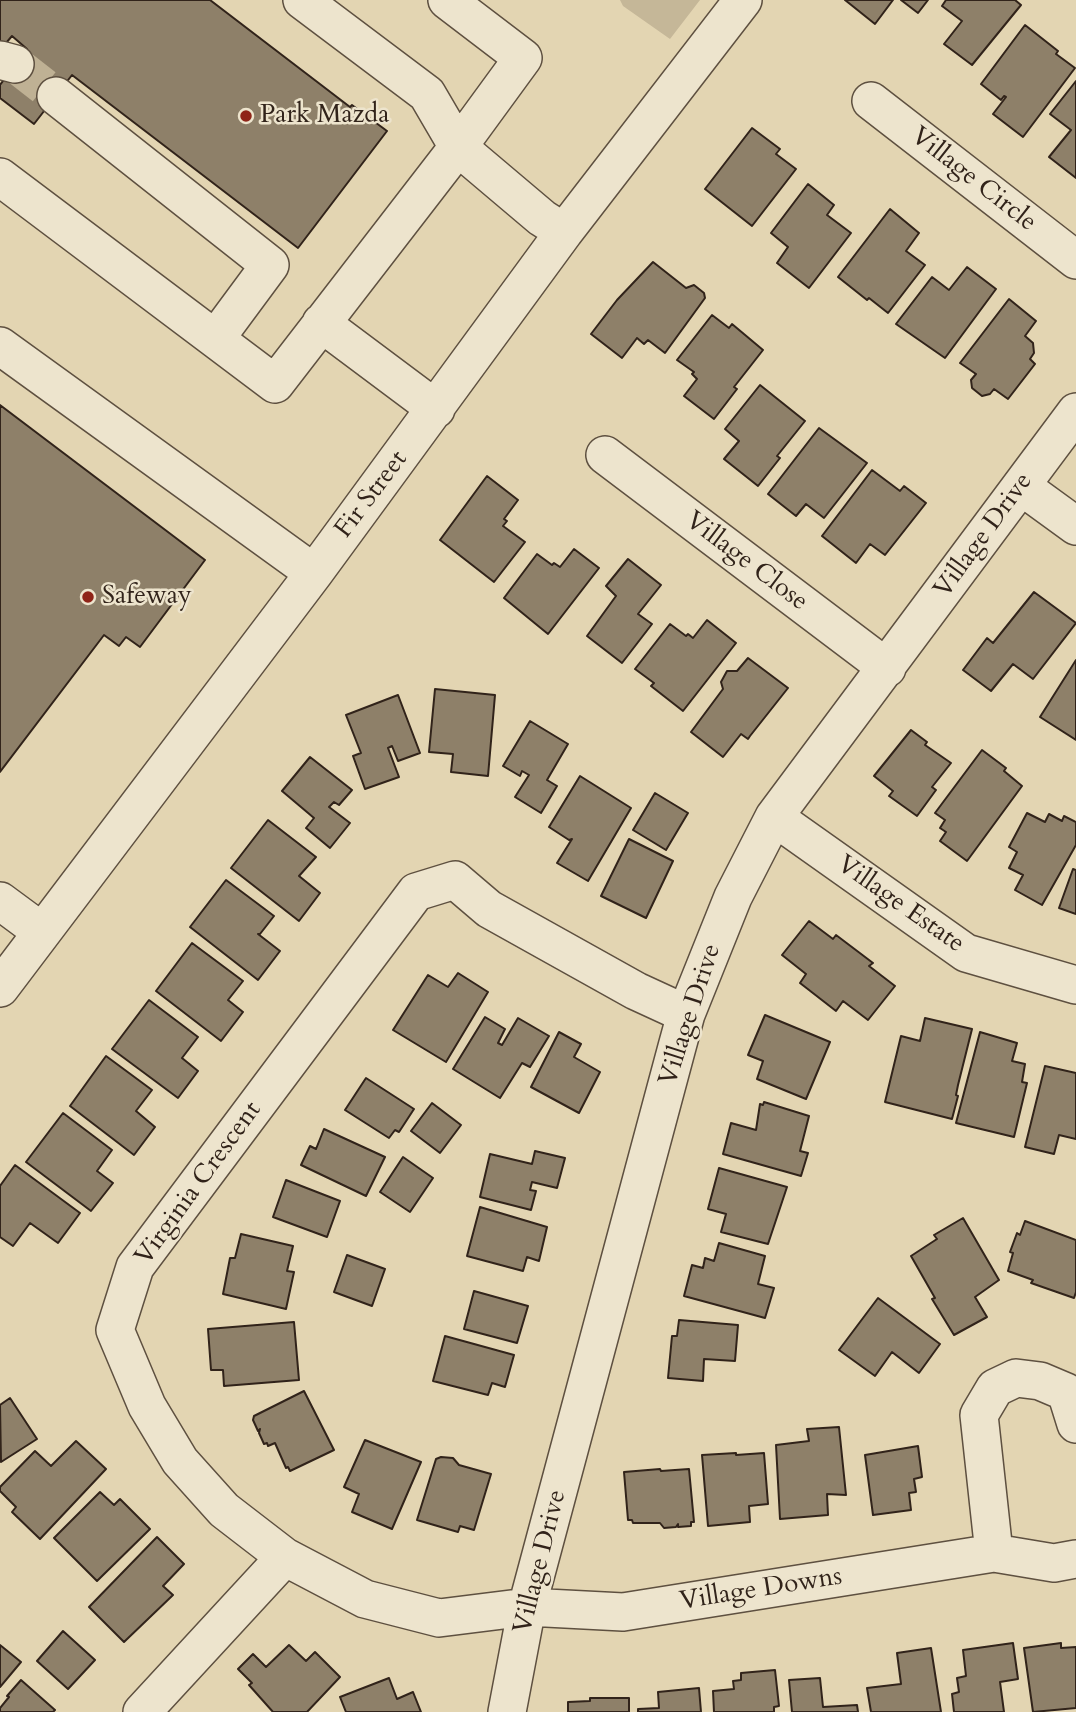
<!DOCTYPE html>
<html>
<head>
<meta charset="utf-8">
<style>
	body { margin:0 }
	canvas { display:block; background:#e3d5b2 }
</style>
</head>
<body>
<canvas width="1076" height="1712"></canvas>
<script>
const c = document.querySelector('canvas').getContext('2d');
c.lineJoin = 'round';
function fillPath(path, color) {
  c.fillStyle = color;
  c.fill(path, 'evenodd');
}
function stroke(path, color, width, dash) {
  c.strokeStyle = color;
  c.lineWidth = width;
  c.lineCap = dash ? 'butt' : 'round';
  c.setLineDash(dash || []);
  c.stroke(path);
}
function drawText(font, color, halo, rows, align = 'center') {
  c.font = font + ' Cardo,serif';
  c.lineWidth = 5;
  c.setLineDash([]);
  c.textBaseline = 'middle';
  c.strokeStyle = halo;
  c.fillStyle = color;
  for (const [text, x, y, turn = 0] of rows) {
    c.save();
    c.translate(x, y);
    c.rotate((+turn || 0) * Math.PI / 180);
    c.textAlign = isNaN(turn) ? turn : align;
    if (halo) c.strokeText(text, 0, 0);
    c.fillText(text, 0, 0);
    c.restore();
  }
}
fillPath(new Path2D(`
	M620,0h80l-30,39 -47,-33z`), '#c5b798');
const building = new Path2D(`
	M0,0h210l140,107 2,-2 35,26 -89,117 -226,-173 -38,49 -34,-26v-13l27,-36 -15,-13 -12,14z
	M845,0h48l-18,24z
	M901,0h27l-10,13z
	M946,0h69l6,5 -49,60 -28,-21 18,-23 -20,-15z
	M1025,25l33,26 -2,3 19,14 -52,69 -30,-23 13,-17 -2,-1 -3,4 -20,-16z
	M1076,81v97l-27,-21 22,-27 -21,-16z
	M752,128l28,21 -4,5 20,15 -44,57 -47,-37z
	M808,184l26,21 -7,10 24,18 -42,55 -32,-25 11,-16 -17,-14z
	M890,209l29,24 -13,18 19,14 -37,48 -19,-15 -2,2 -29,-23z
	M653,262l33,26 8,-3 10,8 1,5 -40,55 -17,-13 -4,4 -7,-6 -15,20 -31,-24 26,-34z
	M967,267l29,22 -51,69 -49,-34 36,-47 17,13z
	M1009,299l27,22 -11,15 8,7 1,10 -4,6 5,5 -27,35 -14,-10 -4,5 -8,2 -10,-8 -1,-8 5,-6 -16,-11z
	M712,315l17,13 3,-4 31,26 -29,37 3,2 -23,30 -30,-23 13,-17 -5,-5 2,-2 -17,-12z
	M760,385l45,36 -28,35 3,2 -22,28 -34,-27 15,-18 -14,-12z
	M0,405l205,155 -65,87 -14,-10 -7,9 -15,-11 -104,137z
	M819,428l48,35 -43,55 -18,-14 -10,12 -28,-22z
	M872,470l28,21 4,-5 22,17 -41,52 -15,-11 -14,19 -34,-27z
	M487,476l31,24 -14,19 3,2 -4,5 22,16 -31,40 -54,-42z
	M574,549l25,19 -51,66 -44,-36 33,-44 15,11 2,-2 6,4z
	M628,559l33,26 -23,29 14,10 -30,39 -35,-27 29,-40 -10,-10z
	M1034,592l42,31 -43,56 -20,-15 -22,27 -28,-21 24,-32 6,5z
	M707,620l29,23 -53,68 -32,-25 3,-3 -19,-14 35,-45 16,12 2,-2 5,4z
	M748,658l40,30 -38,48 -2,3 -7,-5 -18,23 -32,-25 32,-43 -2,-7 6,-11h10z
	M1076,660v80l-36,-23z
	M435,689l60,6 -7,81 -37,-4 2,-18 -24,-2z
	M398,695l22,58 -22,8 -6,-15 -4,2 11,29 -34,12 -12,-33 8,-3 -15,-38z
	M530,721l38,23 -21,36 10,6 -16,27 -26,-16 14,-22 -7,-4 -2,5 -17,-10z
	M911,730l16,12 -2,3 26,18 -19,24 4,3 -19,26 -28,-20 4,-5 -19,-15z
	M982,750l24,18 -2,3 18,15 -55,75 -27,-20 6,-9 -6,-4 5,-8 -10,-7z
	M310,757l42,33 -13,15 -5,-3 -5,5 21,16 -20,25 -24,-20 8,-10 -32,-27z
	M580,776l51,32 -43,73 -31,-18 15,-24 -3,1 -20,-13z
	M655,793l33,20 -22,37 -33,-20z
	M1027,813l18,9 4,-8 13,7 2,-5 12,6v23l-34,60 -27,-15 8,-15 -14,-7 8,-16 -8,-5z
	M268,820l48,37 -17,19 21,17 -21,28 -68,-53z
	M629,839l44,22 -27,57 -45,-22z
	M1073,869l3,1v44l-17,-6z
	M226,880l48,36 -14,18h-2l22,17 -22,29 -68,-53z
	M809,921l24,18 3,-4 37,28 -4,3 26,20 -27,34 -25,-19 -7,10 -36,-28 6,-9 -24,-19z
	M192,943l51,38 -15,19 15,12 -22,29 -65,-50z
	M458,973l30,19 -42,70 -53,-32 35,-55 20,12z
	M149,1000l49,37 -16,21 16,13 -20,27 -66,-49z
	M765,1015l65,27 -24,57 -49,-20 6,-18 -15,-6z
	M485,1017l20,12 -7,14 4,2 16,-27 31,18 -19,31 -8,-4 -22,35 -47,-29z
	M925,1018l47,11 -14,56 -2,10 2,1 -6,23 -67,-17 16,-66 19,5z
	M559,1032l22,12 -7,13 26,15 -21,41 -48,-26z
	M980,1032l37,11 -5,18 13,3 -3,18 5,1 -13,54 -58,-14z
	M106,1056l46,34 -16,21 19,16 -21,28 -64,-49z
	M1045,1066l31,7v66l-17,-4 -5,19 -29,-7z
	M366,1078l48,31 -15,23 -4,-2 -6,8 -44,-28z
	M764,1102l45,14 -9,35 8,2 -7,23 -78,-22 8,-31 25,7 4,-26 3,1z
	M432,1103l29,22 -21,28 -29,-22z
	M63,1113l49,37 -15,21 16,12 -22,28 -65,-49z
	M324,1129l61,28 -19,39 -65,-31 9,-19 6,3z
	M535,1151l30,7 -8,30 -25,-6 -2,8 6,1 -5,19 -51,-13 10,-43 42,10z
	M403,1157l30,21 -23,34 -30,-20z
	M15,1165l65,48 -22,30 -28,-20 -17,23 -13,-9v-51z
	M719,1168l68,19 -19,57 -47,-12 5,-18 -18,-5z
	M286,1180l54,21 -13,36 -54,-20z
	M480,1207l67,20 -8,34 -12,-4 -4,14 -56,-15z
	M963,1218l36,62 -24,17 12,20 -33,18 -22,-36 3,-1 -24,-42 26,-17 -3,-4z
	M1025,1221l51,19v52l-2,6 -43,-15 2,-3 -25,-9 5,-18 -3,-1 7,-19 3,2z
	M241,1234l52,12 -6,25 7,1 -8,37 -63,-15 7,-36h5z
	M719,1243l46,13 -7,28 16,4 -9,30 -81,-22 8,-31 11,3 2,-10 9,3z
	M347,1255l38,14 -13,37 -38,-14z
	M474,1291l54,15 -11,37 -53,-14z
	M878,1298l62,46 -21,29 -27,-21 -17,24 -36,-26z
	M679,1320l59,5 -3,36 -31,-2 -1,22 -35,-3 4,-42h5z
	M294,1322l5,58 -75,6 -1,-16h-12l-3,-41z
	M445,1336l69,19 -9,32 -13,-4 -4,12 -55,-14z
	M304,1391l30,59 -44,21 -2,-4 -2,1 -11,-25 -7,3 -1,-3 -3,1 -5,-11 1,-4 -2,2 -5,-11 1,-4z
	M10,1398l27,41 -36,23 -1,-57z
	M839,1427l7,68 -19,-1 1,21 -48,4 -4,-74 33,-4 -2,-12z
	M365,1440l56,22 -29,67 -40,-17 7,-18 -15,-7z
	M76,1441l30,28 -66,70 -28,-27 4,-5 -16,-16v-4l35,-36 16,15z
	M918,1446l4,31 -8,2 2,13 -7,1 2,17 -38,5 -8,-60z
	M736,1453v2l28,-2 4,51 -19,2 1,16 -42,4 -6,-71z
	M441,1457l12,1 6,7 32,9 -17,56 -14,-4 -2,6 -41,-12 19,-61z
	M660,1469l1,2 28,-2 5,53h-3v4l-13,1v-3l-2,3 -12,1 -4,-5h-27l-1,-3h-4l-4,-48z
	M100,1492l14,13 6,-6 30,30 -53,52 -43,-43z
	M157,1537l27,27 -21,22 10,9 -49,47 -35,-35z
	M63,1631l32,29 -27,29 -31,-28z
	M1013,1643l5,36 -18,3 4,30h-50l-2,-18 7,-2 -2,-14 9,-2 -3,-26z
	M1061,1643v5l15,-1v61l-43,4 -9,-64z
	M0,1645l21,17 -21,25z
	M289,1645l17,16 9,-9 25,25 -33,35h-34l-24,-27 3,-2 -14,-14 15,-15 13,13z
	M931,1648l10,64h-70l-4,-24 34,-4 -4,-31z
	M775,1670l4,36 -5,1v5h-60l-1,-21 21,-2 -1,-8 8,-1v-7z
	M389,1678l8,21 16,-7 8,20h-75l-6,-15z
	M820,1678l3,29 34,-2 1,7h-66l-3,-32z
	M21,1680l34,30 -2,2h-53v-4l9,-11 -2,-1z
	M699,1688l2,24h-63v-3l21,-1 -1,-16z
	M590,1698h39v14h-61v-10l22,-1z`);
fillPath(building, '#8e8069');
stroke(building, '#31231a', 2);
stroke(new Path2D(`
	M15,64l41,32`), '#bfb194', 37, [37, 18]);
const minor = new Path2D(`
	M302,0l125,94 31,53 65,-89 -76,-58
	M0,60l15,4
	M56,96l214,169 -54,73
	M871,101l205,159
	M0,177l275,207 183,-237 84,71 22,14
	M321,323l115,86
	M0,346l314,227
	M605,455l282,213
	M1021,486l55,40
	M774,817l192,136 110,32
	M0,901l42,31
	M0,988l314,-415 250,-341 179,-232
	M686,1014l-50,-23 -147,-82 -34,-29 -39,12 -281,375 -20,63 32,76 33,55 44,49 61,47 80,42 74,19 88,-11 96,5 371,-59 60,10 22,-4
	M994,1553l-15,-138 16,-27 21,-10 24,3 26,11 10,32
	M142,1712l143,-155
	M507,1712l20,-105 150,-560 9,-33 47,-117 41,-80 302,-405`);
stroke(minor, '#5e5040', 40);
stroke(minor, '#ede4cd', 37);
for (const [x, y, r, color] of [
	[246,116,7,"#8f2418"],
	[88,597,7,"#8f2418"]
]) {
  const dot = new Path2D();
  dot.arc(x, y, r, 0, 2 * Math.PI);
  c.fillStyle = color;
  c.fill(dot);
  stroke(dot, '#ede4cd', 2.5);
}
drawText('26px', '#31231a', '#ede4cd', [
	["Park Mazda",260,116],
	["Safeway",102,597]
], 'left');
drawText('26px', '#31231a', '#ede4cd', [
	["Village Circle",973,180,38],
	["Fir Street",372,495,-53],
	["Village Drive",984,536,-54],
	["Village Close",746,562,37],
	["Village Estate",900,905,35],
	["Village Drive",691,1015,-72],
	["Virginia Crescent",199,1184,-54],
	["Village Drive",541,1562,-76],
	["Village Downs",761,1590,-9]
]);
</script>
</body>
</html>
